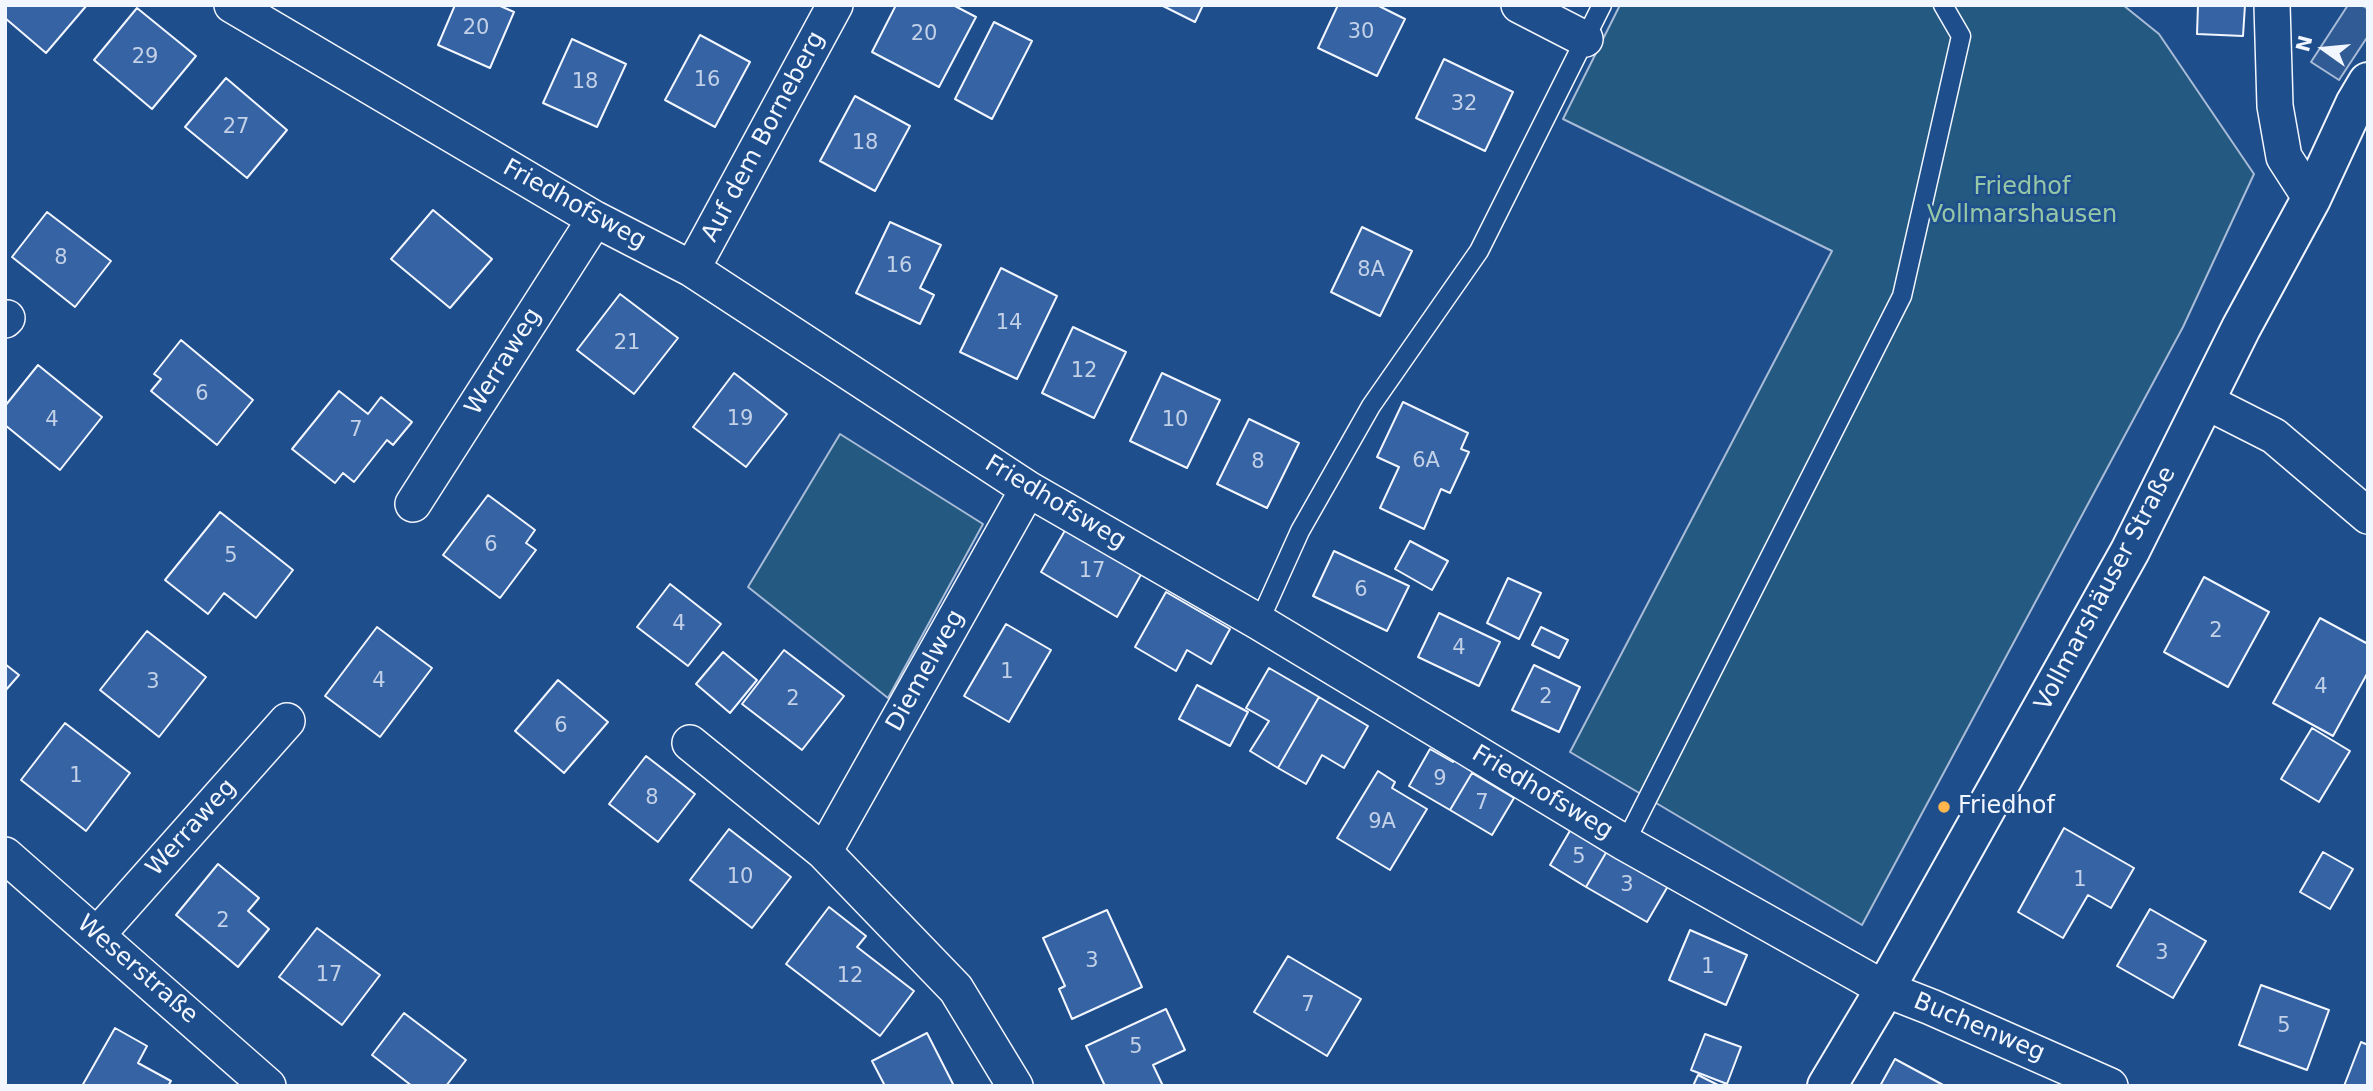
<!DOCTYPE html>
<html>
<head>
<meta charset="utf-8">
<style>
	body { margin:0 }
	#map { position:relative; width:2373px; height:1091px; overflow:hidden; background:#1f4e8c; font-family:"DejaVu Sans",sans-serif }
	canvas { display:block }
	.frame { position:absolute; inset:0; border:7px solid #f2f6ff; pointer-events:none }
	.north { position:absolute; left:2289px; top:14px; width:70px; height:70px; -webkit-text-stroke:5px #1f4e8c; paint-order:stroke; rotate:285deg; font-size:19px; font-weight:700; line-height:28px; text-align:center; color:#f2f6ff }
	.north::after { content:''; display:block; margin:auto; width:24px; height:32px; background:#f2f6ff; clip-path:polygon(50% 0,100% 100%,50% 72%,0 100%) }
</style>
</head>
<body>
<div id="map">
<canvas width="2373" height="1091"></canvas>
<div class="frame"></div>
<div class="north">N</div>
</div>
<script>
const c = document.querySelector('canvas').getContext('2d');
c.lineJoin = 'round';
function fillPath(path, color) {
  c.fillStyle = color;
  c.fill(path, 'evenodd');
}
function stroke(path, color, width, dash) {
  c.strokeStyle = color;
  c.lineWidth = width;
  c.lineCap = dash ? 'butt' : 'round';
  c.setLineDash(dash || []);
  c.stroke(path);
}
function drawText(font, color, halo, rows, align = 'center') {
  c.font = font + ' "DejaVu Sans",sans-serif';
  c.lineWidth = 5;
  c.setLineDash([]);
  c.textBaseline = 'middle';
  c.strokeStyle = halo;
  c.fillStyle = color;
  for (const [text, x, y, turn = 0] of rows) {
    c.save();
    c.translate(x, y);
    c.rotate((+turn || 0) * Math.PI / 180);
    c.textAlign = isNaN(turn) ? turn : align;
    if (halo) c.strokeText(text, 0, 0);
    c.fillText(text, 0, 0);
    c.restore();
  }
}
const green = new Path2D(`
	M1620,5h503l36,29 95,140 -71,153 -321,598 -292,-173 262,-501 -269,-132z
	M840,434l143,90 -95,174 -140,-111z`);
fillPath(green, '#245a82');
stroke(green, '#a8bbd7', 2);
const parking = new Path2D(`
	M2348,5h13l7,4v27l-29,44 -28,-18z`);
fillPath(parking, '#305b95');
stroke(parking, '#a8bbd7', 2);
const building = new Path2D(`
	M5,5h82l-41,48 -41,-35z
	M455,5h43l16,7 -24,56 -52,-23z
	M896,5h57l23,12 -37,70 -67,-35z
	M1161,5h42l-8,17z
	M1338,5h39l28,14 -28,57 -59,-28z
	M2198,5h47l-2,31 -46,-2z
	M137,8l59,48 -44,53 -58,-49z
	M994,22l38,19 -40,78 -37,-20z
	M700,35l50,27 -35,65 -50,-27z
	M572,39l54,25 -29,63 -54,-24z
	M1444,59l69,33 -28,59 -69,-33z
	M226,78l61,52 -40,48 -62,-51z
	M855,96l55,30 -35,65 -55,-30z
	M433,210l59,49 -42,49 -59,-49z
	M47,212l64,49 -36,46 -63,-50z
	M890,222l51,23 -21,43 14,7 -14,29 -64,-31z
	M1362,227l50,24 -32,65 -49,-24z
	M1001,268l56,28 -40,83 -57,-27z
	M620,294l58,44 -44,56 -57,-44z
	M1073,327l53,25 -32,66 -52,-25z
	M181,340l72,60 -36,45 -66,-54 10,-12 -7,-5z
	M38,365l64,52 -42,53 -55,-45v-19z
	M734,373l53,41 -41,53 -53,-40z
	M1162,373l58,27 -33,68 -57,-27z
	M339,391l29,23 13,-17 31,25 -19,23 -6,-5 -33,42 -11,-9 -8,10 -43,-34z
	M1403,402l65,31 -7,16 8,3 -19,41 -9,-4 -17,40 -44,-21 19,-41 -22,-10z
	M1249,419l50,24 -32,65 -50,-24z
	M488,495l47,35 -9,13 10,7 -36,48 -57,-43z
	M220,512l73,58 -37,48 -32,-25 -16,21 -43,-34z
	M1067,527l76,44 -26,46 -76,-45z
	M1410,541l38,20 -16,29 -37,-21z
	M1334,551l75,35 -22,45 -74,-35z
	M2204,577l65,35 -41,75 -64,-35z
	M1508,578l33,15 -22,46 -32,-16z
	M670,584l51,40 -33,42 -51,-39z
	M1166,592l64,37 -19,35 -24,-14 -11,21 -41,-24z
	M1439,613l61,29 -21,44 -61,-29z
	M2320,618l48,26v28l-35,64 -60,-33z
	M1006,624l45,26 -42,72 -45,-26z
	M377,627l55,41 -52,69 -55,-41z
	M1541,627l27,13 -9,18 -27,-13z
	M147,631l59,46 -47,60 -59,-47z
	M784,650l60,46 -42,54 -60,-46z
	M723,652l34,28 -27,33 -34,-29z
	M5,664l14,11 -14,16z
	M1534,665l46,22 -21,45 -47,-22z
	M1269,668l50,29 -41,71 -28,-17 19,-30 -23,-13z
	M558,680l50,42 -44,51 -49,-42z
	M1197,685l51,27 -18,34 -51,-27z
	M1319,697l49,29 -24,42 -22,-13 -16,29 -28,-16z
	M65,723l65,50 -44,58 -65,-51z
	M2312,728l38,23 -31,51 -38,-23z
	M1430,749l23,13 6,-11 19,12 -28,47 -41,-24z
	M646,756l49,38 -37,48 -49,-38z
	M1378,771l17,11 -3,6 35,21 -37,61 -53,-32z
	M1472,773l42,25 -22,37 -42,-25z
	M2064,828l70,40 -23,40 -23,-13 -25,43 -45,-26z
	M729,829l62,48 -39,51 -62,-48z
	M1571,829l36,22 -21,36 -36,-22z
	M1607,851l61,35 -21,36 -61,-35z
	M2323,852l30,17 -23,40 -30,-17z
	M218,864l41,34 -11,13 21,18 -31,38 -62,-52z
	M829,907l37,29 -9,11 57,44 -34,45 -94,-72z
	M2150,909l56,32 -33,57 -56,-32z
	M1107,910l35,77 -70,32 -13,-30 6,-3 -22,-48z
	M317,928l63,47 -38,50 -63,-48z
	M1690,930l57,25 -21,50 -57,-25z
	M1288,956l73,43 -34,57 -73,-44z
	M2261,985l68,25 -22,60 -68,-25z
	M1166,1009l19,41 -32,15 10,21h-58l-19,-40z
	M404,1013l62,47 -20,26h-34l-40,-31z
	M115,1028l32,18 -9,17 33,18 -3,5h-86z
	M927,1033l27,53h-69l-13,-25z
	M1705,1034l36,13 -14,37 -36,-14z
	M2361,1042l7,3v41h-24z
	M1895,1059l50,27h-65z
	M1698,1075l22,11h-27z`);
fillPath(building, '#3563a3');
stroke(building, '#f2f6ff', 2);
const lane = new Path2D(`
	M1259,622l41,-91 71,-125 108,-155 123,-246
	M1625,843l277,-547 59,-260 -18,-31`);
const street = new Path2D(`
	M232,5l363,214 97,50 336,220 231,133 366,221 260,146 46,18 179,79
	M1519,5l66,34
	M2272,5l3,101 9,51 27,42
	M692,269l143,-264
	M5,320l2,-2
	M2205,401l69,35 94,80
	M413,504l182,-285
	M690,743l134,109
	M5,855l263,231
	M97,935l190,-214
	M1015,1086l-59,-97 -132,-137 204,-363`);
const secondary = new Path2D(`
	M1827,1086l58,-97 245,-438 111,-223 70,-129 44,-95 13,-22`);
stroke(lane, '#f2f6ff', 21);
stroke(street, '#f2f6ff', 38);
stroke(secondary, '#f2f6ff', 42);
stroke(lane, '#1f4e8c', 18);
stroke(street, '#1f4e8c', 35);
stroke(secondary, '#1f4e8c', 38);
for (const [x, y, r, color] of [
	[1944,807,7,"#ffb74d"]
]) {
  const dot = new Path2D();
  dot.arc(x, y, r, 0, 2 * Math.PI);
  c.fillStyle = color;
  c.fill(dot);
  stroke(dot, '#1f4e8c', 2.5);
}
drawText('21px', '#c3d1e8', null, [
	["20",476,29],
	["30",1361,33],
	["20",924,35],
	["29",145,58],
	["16",707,81],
	["18",585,83],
	["32",1464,105],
	["27",236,128],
	["18",865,144],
	["8",61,259],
	["16",899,267],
	["8A",1371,271],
	["14",1009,324],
	["21",627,344],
	["12",1084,372],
	["6",202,395],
	["19",740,420],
	["4",52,421],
	["10",1175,421],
	["7",356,431],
	["6A",1426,462],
	["8",1258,463],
	["6",491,546],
	["5",231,557],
	["17",1092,572],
	["6",1361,591],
	["4",679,625],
	["2",2216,632],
	["4",1459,649],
	["1",1007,673],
	["4",379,682],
	["3",153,683],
	["4",2321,688],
	["2",1546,698],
	["2",793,700],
	["6",561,727],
	["1",76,777],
	["9",1440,780],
	["8",652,799],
	["7",1482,804],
	["9A",1382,823],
	["5",1579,858],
	["10",740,878],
	["1",2080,881],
	["3",1627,886],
	["2",223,922],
	["3",2162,954],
	["3",1092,962],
	["1",1708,968],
	["17",329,976],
	["12",850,977],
	["7",1308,1006],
	["5",2284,1027],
	["5",1136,1048]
]);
drawText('24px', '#f2f6ff', '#1f4e8c', [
	["Auf dem Borneberg",764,137,-62],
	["Friedhofsweg",574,205,29],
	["Werraweg",504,362,-58],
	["Friedhofsweg",1055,503,31],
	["Vollmarshäuser Straße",2106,589,-62],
	["Diemelweg",926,671,-61],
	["Friedhofsweg",1542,793,31],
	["Werraweg",192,828,-48],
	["Weserstraße",137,970,41],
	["Buchenweg",1979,1028,23]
]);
drawText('24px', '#97c8a6', '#1f4e8c', [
	["Friedhof",2022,188],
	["Vollmarshausen",2022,216]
]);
drawText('24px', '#f2f6ff', '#1f4e8c', [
	["Friedhof",1958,807]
], 'left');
</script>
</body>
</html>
